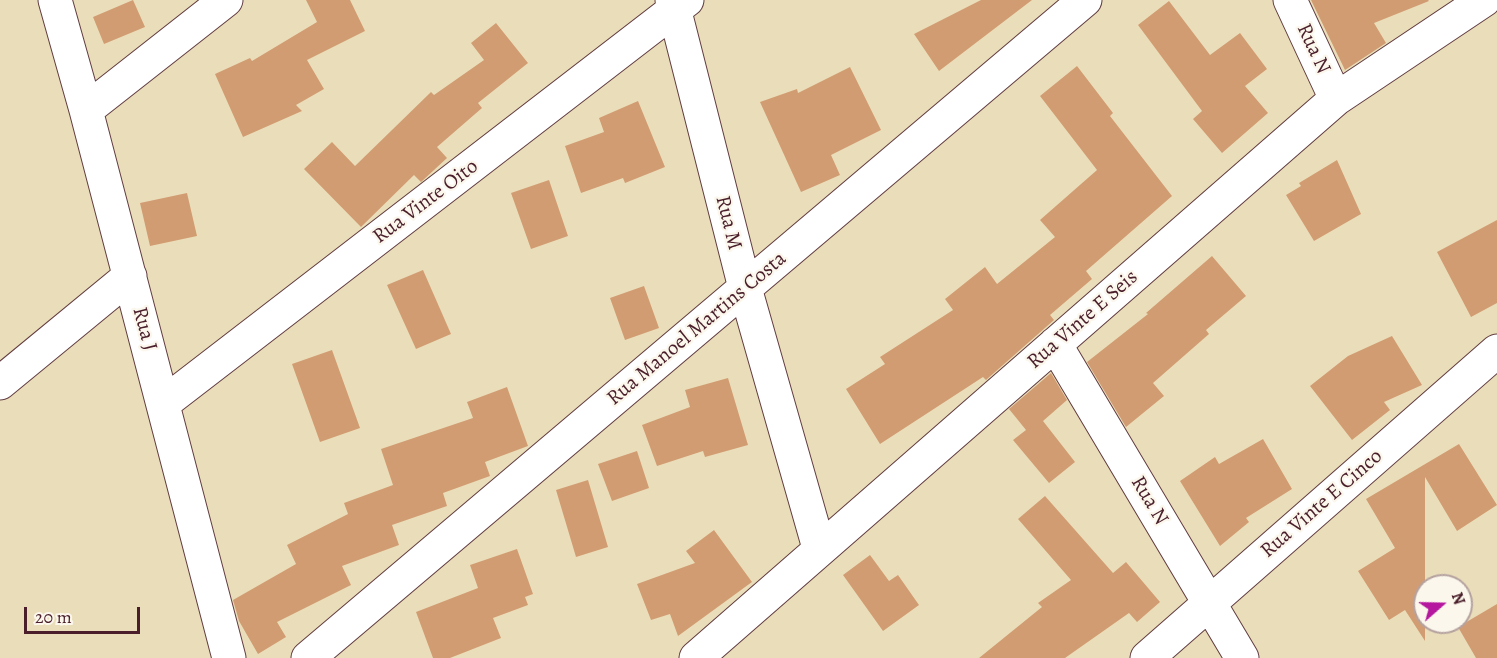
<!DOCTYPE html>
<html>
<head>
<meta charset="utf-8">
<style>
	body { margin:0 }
	#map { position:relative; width:1497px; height:658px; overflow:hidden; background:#eadeba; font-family:Alegreya,serif }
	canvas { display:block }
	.north { position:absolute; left:1413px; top:574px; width:60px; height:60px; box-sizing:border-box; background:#fbf7ec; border:2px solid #b4a19f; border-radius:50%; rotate:70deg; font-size:16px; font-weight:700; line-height:24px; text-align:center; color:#4a1f2b }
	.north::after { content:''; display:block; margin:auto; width:21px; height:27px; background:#b5179e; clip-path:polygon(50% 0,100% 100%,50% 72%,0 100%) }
	.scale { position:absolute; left:24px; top:607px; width:116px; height:27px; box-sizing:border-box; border:3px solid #4a1f2b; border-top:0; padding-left:8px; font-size:18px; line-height:21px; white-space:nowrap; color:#4a1f2b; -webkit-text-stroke:4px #fbf7ec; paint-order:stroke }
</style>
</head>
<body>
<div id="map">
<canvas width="1497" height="658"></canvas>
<div class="north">N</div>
<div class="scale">20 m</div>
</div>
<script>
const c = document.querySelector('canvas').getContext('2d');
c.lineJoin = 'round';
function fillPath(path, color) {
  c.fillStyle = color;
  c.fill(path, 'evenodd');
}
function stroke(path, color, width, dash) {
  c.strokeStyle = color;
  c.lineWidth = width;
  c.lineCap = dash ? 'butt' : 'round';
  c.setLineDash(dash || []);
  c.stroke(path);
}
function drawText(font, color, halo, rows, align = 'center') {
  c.font = font + ' Alegreya,serif';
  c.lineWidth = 4.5;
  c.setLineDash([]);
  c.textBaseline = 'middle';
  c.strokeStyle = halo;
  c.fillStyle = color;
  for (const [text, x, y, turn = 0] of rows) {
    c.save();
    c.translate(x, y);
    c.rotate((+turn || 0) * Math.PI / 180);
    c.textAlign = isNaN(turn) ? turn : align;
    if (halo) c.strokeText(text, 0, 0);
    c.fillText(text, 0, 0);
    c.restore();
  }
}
fillPath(new Path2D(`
	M133,0l12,27 -41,17 -11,-27z
	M306,0h44l15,31 -58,29 17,29 -28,16 6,6 -59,26 -28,-63 35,-16 2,3 65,-39z
	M981,0h51l-93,71 -25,-37z
	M1311,0h117l1,1 -55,22 12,20 -41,27z
	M1169,1l41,54 30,-22 27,36 -22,17 23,27 -46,40 -29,-34 9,-8 -64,-86z
	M496,23l32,40 -50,40 4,5 -45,39 10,11 -26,24 -7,-7 -53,52 -57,-58 28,-27 23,24 76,-74 3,3 50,-35 -13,-17z
	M1077,66l36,47 -3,3 62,80 -86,75 6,8 -42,36 4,5 -68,60 -3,-3 -103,67 -34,-55 39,-25 -5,-7 73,-47 -8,-11 40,-32 12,17 58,-47 -15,-17 57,-50 -57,-74z
	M850,67l31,63 -50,25 9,20 -39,17 -41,-90 37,-13 1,4z
	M638,101l27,66 -40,16 -2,-5 -42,15 -16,-47 39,-14 -5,-14z
	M1337,160l24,54 -47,27 -28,-46 15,-9 -2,-3z
	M549,180l19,56 -37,13 -20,-56z
	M187,193l10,43 -47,10 -10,-43z
	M1497,220v83l-26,14 -34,-65z
	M1212,256l34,40 -40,34 3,4 -56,49 11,13 -38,31 -39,-65 61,-48 -2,-1z
	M423,270l28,64 -35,15 -29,-64z
	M644,286l15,42 -34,12 -15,-42z
	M1392,336l30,49 -38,17 6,8 -38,30 -42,-54 38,-30z
	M332,350l28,78 -40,14 -28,-78z
	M1051,373l16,27 -24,21 32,41 -26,21 -36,-43 13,-10 -17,-21z
	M728,378l20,67 -43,12 -2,-6 -46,15 -15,-41 48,-18 -5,-17z
	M507,387l21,59 -43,16 5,14 -47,17 4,13 -55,19 7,20 -57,21 9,19 -74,37 9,15 -28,17 -19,-33 -6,-21 63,-36 -9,-19 61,-31 -4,-11 49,-18 -12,-36 92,-31 -6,-16z
	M1263,439l29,50 -46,29 3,4 -29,24 -40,-65 35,-24 4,7z
	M1459,444l38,61 -40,26 -32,-54v164l-20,-31 -16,10 -31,-49 37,-23 -29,-49z
	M637,451l12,37 -37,13 -14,-37z
	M588,480l20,67 -32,10 -20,-67z
	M1045,496l68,77 13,-11 34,40 -23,20 -8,-9 -64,45h-86l63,-51 -4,-4 33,-23 -53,-61z
	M714,530l38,52 -74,54 -8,-22 -19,6 -14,-36 58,-21 -9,-12z
	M517,549l16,45 -8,3 3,8 -35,13 8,20 -51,20h-17l-17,-46 62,-24 -8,-23z
	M870,555l19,26 9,-6 21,30 -36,26 -40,-56z
	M1497,604v54h-21l-18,-31z`), '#d29c72');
const minor = new Path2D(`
	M55,0l31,110 143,548
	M672,0l73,288 74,260
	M1290,0l46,99
	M86,110l140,-110
	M1055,344l187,314
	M0,383l130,-107
	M164,403l523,-403
	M308,658l777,-658
	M696,658l640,-559 148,-99
	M1147,658l350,-307`);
stroke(minor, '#623c40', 35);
stroke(minor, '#fff', 33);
drawText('21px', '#4a1f2b', '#fbf7ec', [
	["Rua N",1313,49,65],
	["Rua Vinte Oito",426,202,-37],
	["Rua M",728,223,76],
	["Rua Vinte E Seis",1083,320,-41],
	["Rua J",144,329,75],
	["Rua Manoel Martins Costa",697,329,-40],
	["Rua N",1149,501,59],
	["Rua Vinte E Cinco",1322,504,-41]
]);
</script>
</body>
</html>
